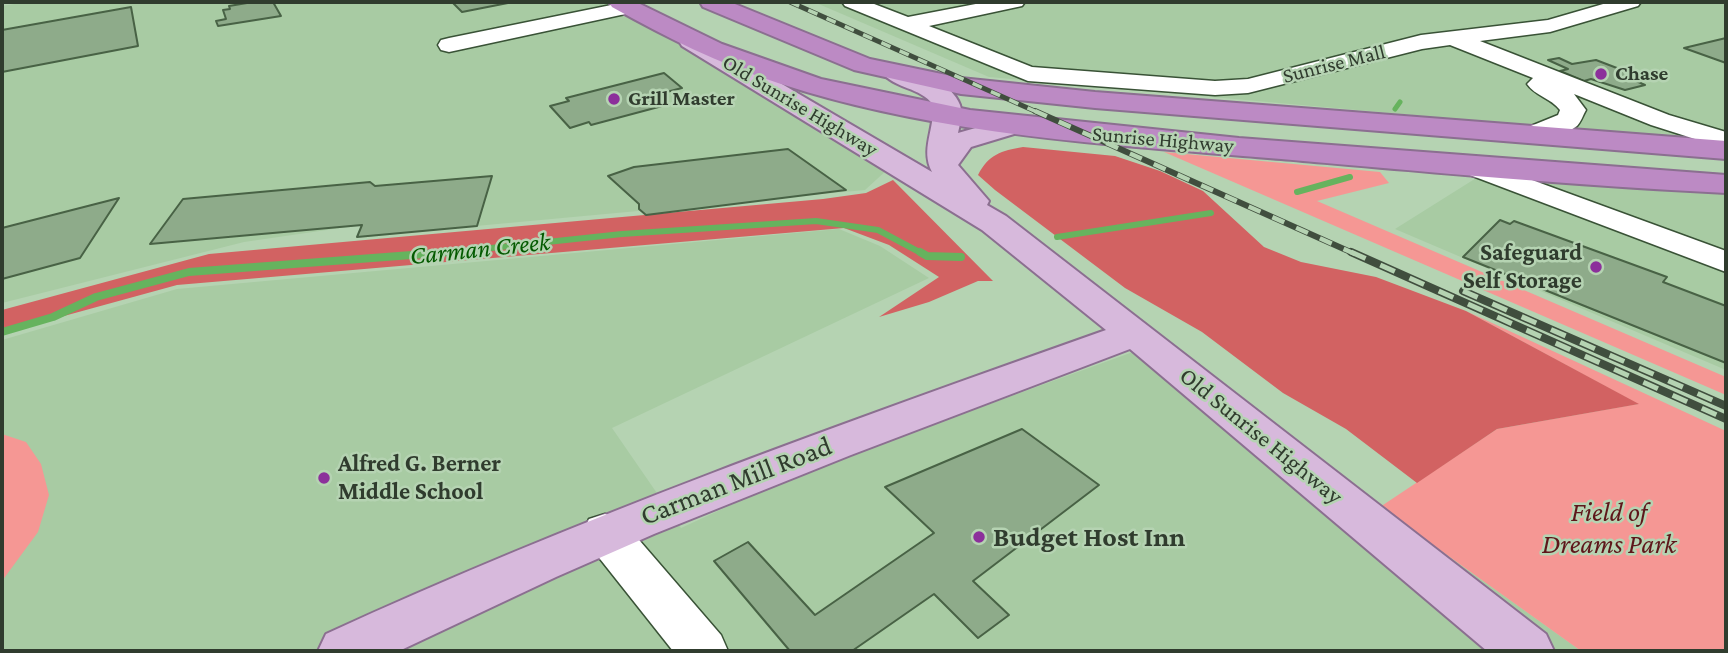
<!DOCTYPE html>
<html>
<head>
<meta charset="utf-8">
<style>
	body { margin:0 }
	#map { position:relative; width:1728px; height:653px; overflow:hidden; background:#b5d3b2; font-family:"Crimson Pro",serif }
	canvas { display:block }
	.frame { position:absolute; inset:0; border:4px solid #303c2e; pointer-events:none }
</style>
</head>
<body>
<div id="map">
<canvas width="1728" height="653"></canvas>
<div class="frame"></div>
</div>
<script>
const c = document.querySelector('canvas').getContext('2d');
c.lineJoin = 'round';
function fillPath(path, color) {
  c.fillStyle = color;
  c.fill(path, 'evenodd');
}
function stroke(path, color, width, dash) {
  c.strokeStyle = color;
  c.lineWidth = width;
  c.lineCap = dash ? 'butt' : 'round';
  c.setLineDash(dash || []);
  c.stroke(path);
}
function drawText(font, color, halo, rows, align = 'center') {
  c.font = font + ' "Crimson Pro",serif';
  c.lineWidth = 5;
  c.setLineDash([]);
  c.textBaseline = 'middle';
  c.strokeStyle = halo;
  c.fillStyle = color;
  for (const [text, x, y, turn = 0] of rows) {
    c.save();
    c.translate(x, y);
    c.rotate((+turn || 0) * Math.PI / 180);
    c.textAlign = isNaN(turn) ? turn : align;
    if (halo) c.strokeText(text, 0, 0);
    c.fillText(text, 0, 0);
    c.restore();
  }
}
fillPath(new Path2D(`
	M26,2h583l291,156 -35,32 -508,47 4,-12 -117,17 -242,61v-297z
	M814,2h912v141l-737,-66z
	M1481,175l245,17v178l-331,-141z
	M839,229l41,17 49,32 -317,150 69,100 124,-57 361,-131 214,167 201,144h-1579v-311l175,-51z`), '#a8cba3');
fillPath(new Path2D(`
	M1164,152l216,20 9,11 -72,18 409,176v18z
	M1466,311l260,120v220h-145l-201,-144 117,-78 141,-25z
	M2,434l24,8 15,22 8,31 -11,37 -36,49z`), '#f59794');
fillPath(new Path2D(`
	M1023,147l92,9 45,15 43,20 61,56 37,15 75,15 90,34 173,93 -142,25 -80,54 -71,-54 -63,-36 -81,-61 -77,-44 -130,-98 -17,-15c11,-21 23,-24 45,-28z
	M893,180l100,101h-15l-49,21 -50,15 60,-40 -50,-32 -45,-17 -667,57 -175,48v-23l207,-56 614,-55 43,-6z`), '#d26262');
stroke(new Path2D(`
	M1395,109l5,-7`), '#66b35e', 5);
stroke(new Path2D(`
	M1297,192l53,-15
	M1057,237l154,-24
	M435,254l187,-20 194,-13 62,9 45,24`), '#66b35e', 6);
stroke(new Path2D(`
	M920,252l7,4 34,1
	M2,332l51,-15 43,-20 93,-25 262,-20`), '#66b35e', 8);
const building = new Path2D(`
	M253,2h20l8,14 -63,10 -2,-5 10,-2 -3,-9 7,-1 -1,-3z
	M452,2h61l-51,10z
	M131,7l7,39 -136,26v-42z
	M1726,38v25l-42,-15z
	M1559,58l13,6 24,-4 47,18 -9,2 11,5 -20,5 -34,-11 -7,2 -24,-10 8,-2 -20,-9z
	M664,73l18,15 -27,7 11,10 -75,20 -2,-3 -19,6 -20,-22 19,-5 -3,-3z
	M788,149l58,41 -200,25 -7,-6v-5l-31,-28 26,-9z
	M492,176l-15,50 -120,11 5,-12 -212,19 33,-45 187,-17 5,4z
	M119,198l-39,60 -78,21v-51z
	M1500,220l10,4 4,-3 153,56 -4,5 63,24v57l-263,-106z
	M1022,429l77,56 -126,96 36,34 -31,23 -44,-44 -82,57h-62l-76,-90 34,-19 67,73 119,-82 -49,-46z`);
fillPath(building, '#8eab8a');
stroke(building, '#486245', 2);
const minor = new Path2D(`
	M626,2l11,1 3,4 -3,4 -7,2 -181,39 -8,-2 -3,-5 3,-5 8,-2z
	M842,2h27l39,15 78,-15h39l-3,4 -93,20 103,41 183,14 33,-2 173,-44 127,-15 62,-18h31l-3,4 -88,26 -70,9 189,74 57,17v12l-9,2 -66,-21 -77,-31 12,16c-3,5 -5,12 -9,16 -12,9 -37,17 -51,14l-4,-6 4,-6 32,-13 2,-5c-9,-12 -25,-14 -33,-26l6,-6 -83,-33 -28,4 -174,44 -33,2 -187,-14 -183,-75z
	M1480,161l246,90v21l-256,-97 -4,-6 4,-6z
	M605,514l16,5 100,116 7,16h-55l-84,-106 -6,-13 6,-13z`);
const major = new Path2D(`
	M691,34l9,2 232,136c-12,-23 3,-43 1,-67 -12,-18 -39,-16 -51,-33l4,-5c23,-6 66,15 74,38 3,9 0,19 -2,28l56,-16 10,2 4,6 -4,6 -53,16 -13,18 31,36 -2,4 19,11 540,418 8,17h-67l-357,-302 -279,106 -197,79 -98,43 -157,74h-81l8,-17c254,-117 517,-211 780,-304l-124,-100 -300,-184 -3,-5 3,-5z`);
const highway = new Path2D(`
	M609,2h27l86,42 99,35 149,31 269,28 487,37v18c-148,-7 -297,-21 -445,-34 -167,-14 -342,-23 -503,-76 -58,-19 -113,-46 -166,-76z
	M700,2h30l140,57 91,19 134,14 631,49v18l-631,-51 -134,-14 -107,-24 -151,-63z`);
stroke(minor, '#395236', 3);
stroke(major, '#8b6f90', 4);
stroke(highway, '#8b6f90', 4);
fillPath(minor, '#fff');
fillPath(major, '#d7b9dc');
fillPath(highway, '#bc8ac4');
const railFar2 = new Path2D(`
	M790,2l249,111`);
const railFar1 = new Path2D(`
	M1035,111l320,143`);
const rail = new Path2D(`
	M1351,252l375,167
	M1463,291l263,115`);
stroke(railFar2, '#404e3e', 5);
stroke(railFar1, '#404e3e', 6);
stroke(rail, '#404e3e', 8);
stroke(railFar2, '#b5d3b2', 3.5, [10]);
stroke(railFar1, '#b5d3b2', 4.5, [13]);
stroke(rail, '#b5d3b2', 5, [16]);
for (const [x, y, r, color] of [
	[1601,74,7,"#8c309b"],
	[614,99,7,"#8c309b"],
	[1596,267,7,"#8c309b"],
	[324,478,7,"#8c309b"],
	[979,537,7,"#8c309b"]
]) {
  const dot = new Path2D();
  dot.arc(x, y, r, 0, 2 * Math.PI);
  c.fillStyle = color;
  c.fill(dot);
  stroke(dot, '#b5d3b2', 2.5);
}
drawText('21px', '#303c2e', '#b5d3b2', [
	["Sunrise Mall",1334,64,-14],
	["Old Sunrise Highway",800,106,31],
	["Sunrise Highway",1163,140,5]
]);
drawText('bold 21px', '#303c2e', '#b5d3b2', [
	["Chase",1615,74],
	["Grill Master",628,99]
], 'left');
drawText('bold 24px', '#303c2e', '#b5d3b2', [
	["Safeguard",1582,253],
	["Self Storage",1582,281],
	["Alfred G. Berner",338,464,"left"],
	["Middle School",338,492,"left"]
], 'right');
drawText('24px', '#303c2e', '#b5d3b2', [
	["Old Sunrise Highway",1261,436,39]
]);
drawText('italic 26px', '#045a00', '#b5d3b2', [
	["Carman Creek",480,249,-6]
]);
drawText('28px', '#303c2e', '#b5d3b2', [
	["Carman Mill Road",736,481,-21]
]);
drawText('italic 28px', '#5e161a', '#b5d3b2', [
	["Field of",1609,512],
	["Dreams Park",1609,544]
]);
drawText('bold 28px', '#303c2e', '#b5d3b2', [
	["Budget Host Inn",993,537]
], 'left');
</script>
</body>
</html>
